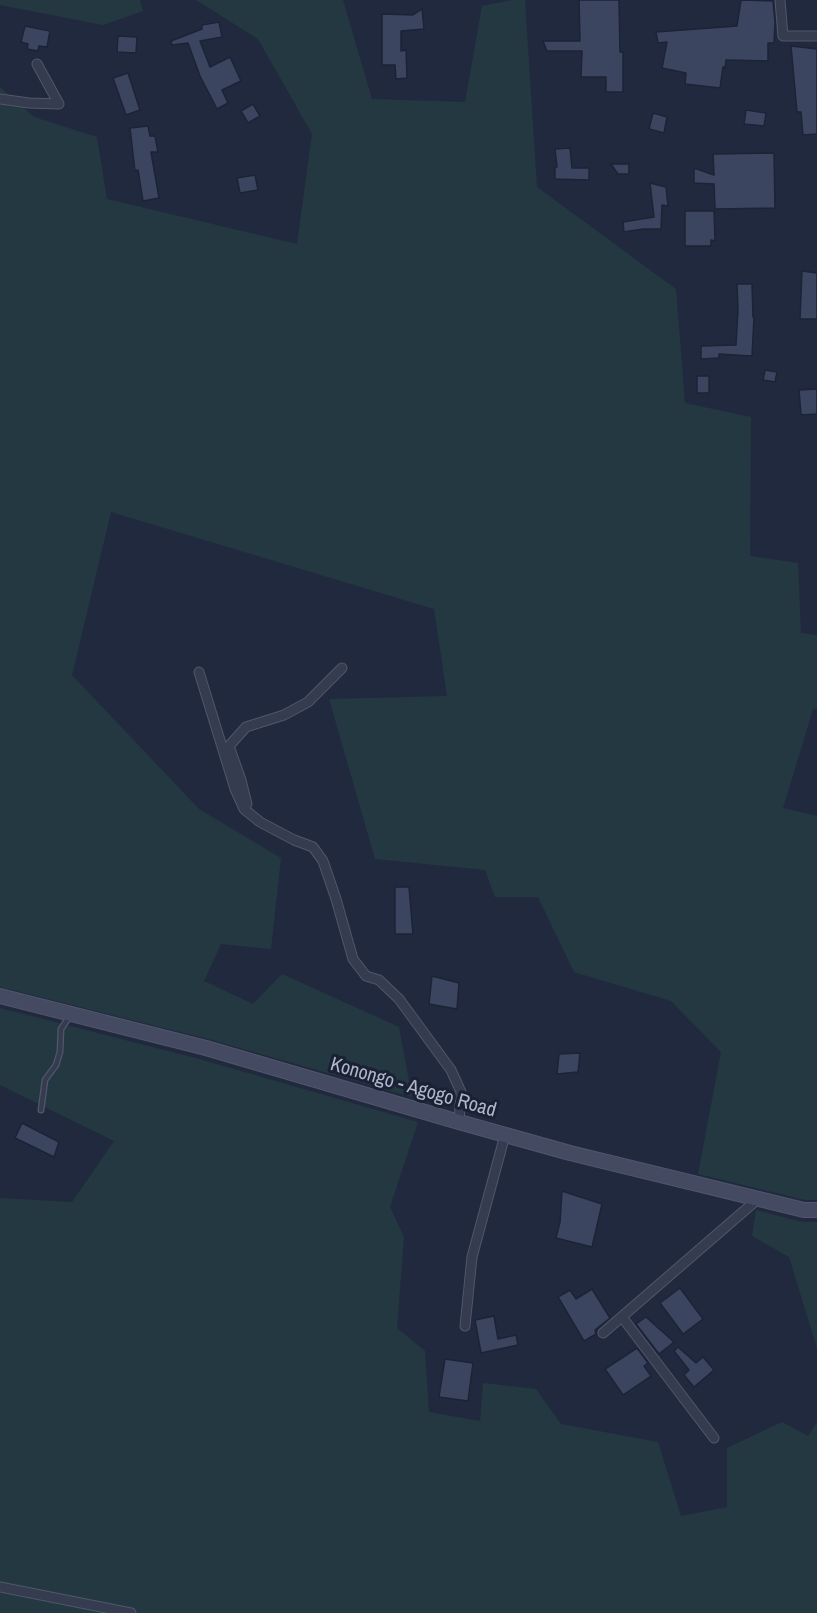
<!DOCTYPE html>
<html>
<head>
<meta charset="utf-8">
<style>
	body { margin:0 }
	canvas { display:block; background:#21293f }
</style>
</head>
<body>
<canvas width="817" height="1613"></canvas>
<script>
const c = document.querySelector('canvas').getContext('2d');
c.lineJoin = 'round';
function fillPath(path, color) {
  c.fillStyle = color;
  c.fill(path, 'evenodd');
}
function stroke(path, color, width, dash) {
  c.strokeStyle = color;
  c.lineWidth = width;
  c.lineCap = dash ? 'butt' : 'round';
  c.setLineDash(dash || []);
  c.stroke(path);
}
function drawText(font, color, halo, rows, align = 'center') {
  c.font = font + ' "Archivo Narrow",sans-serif';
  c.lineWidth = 6;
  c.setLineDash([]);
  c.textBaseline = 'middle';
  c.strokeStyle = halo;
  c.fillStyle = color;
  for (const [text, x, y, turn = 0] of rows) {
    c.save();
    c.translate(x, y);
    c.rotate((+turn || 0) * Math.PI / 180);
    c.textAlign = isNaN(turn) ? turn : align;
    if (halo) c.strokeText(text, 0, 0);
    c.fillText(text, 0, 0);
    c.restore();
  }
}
fillPath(new Path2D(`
	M0,0h140l3,11 -40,14 -103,-20z
	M196,0h147l29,99 93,3 17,-96 30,-6h13l12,187 139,102 9,114 66,14 -1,139 48,7 3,70 16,2v73l-4,1 -30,99 34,8v384h-12l-107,-26 23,-122 -50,-51 -97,-29 -36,-75h-43l-10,-27 -110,-11 -46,-160 118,-3 -13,-87 -323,-97 -39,163 127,134 82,49 -10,91 -50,-5 -17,37 49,23 29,-30 117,53 13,70 -204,-58 -208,-52v-900l34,30 63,20 10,62 190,45 15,-110 -54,-95z
	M0,1008l203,52 215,62 -28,85 14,30 -7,91 28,23 4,61 51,9 3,-38 53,6 25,35 97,18 23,74 46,-9v-59l55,-26 26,14 9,-14v191h-817v-415l72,4 42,-61 -114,-56z
	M756,1210l46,12h15v126l-28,-91 -37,-21z`), '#233840');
const building = new Path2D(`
	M579,0h40l1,52h3v40h-17v-15h-25l1,-26h-35l-4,-10h37z
	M741,0l32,1 2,21 -1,21h-6v18l-42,-1 -1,8 -2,-1 -3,21 -35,-4 1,-11 -24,-5 5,-26 -9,1 -2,-11 81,-6z
	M422,9l2,20 -23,2v20l5,-1 1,28 -11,1 -1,-14h-13v-51l31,1z
	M219,22l3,15 -22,4 10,26 20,-10 11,24 -19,9 6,13 -11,6 -17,-33 -12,-33 -16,2 -1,-4 31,-12v-4z
	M25,26l25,5 -3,16 -8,-1 -1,5 -11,-2 1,-5 -7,-2z
	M118,36l19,1 -1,16 -19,-1z
	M791,46l26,3v85l-14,1 -2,-23h-4z
	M128,73l12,37 -14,5 -13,-37z
	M253,104l7,12 -12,7 -7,-12z
	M746,110l20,3 -2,13 -20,-2z
	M653,113l14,4 -3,16 -15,-4z
	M148,126l2,10h5l3,16h-7l8,46 -16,3 -5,-31 -3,1 -5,-43z
	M570,148l2,20h17v12l-34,-1v-12h2l-2,-18z
	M774,153l1,55 -60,1 -1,-25 -20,-1v-15l20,7 -1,-21z
	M611,164h18v10h-11z
	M255,175l3,15 -18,3 -3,-15z
	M650,183l16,4 2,19 -6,-1 -1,24h-18l-19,3 -1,-10 31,-5z
	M685,211h29l1,30 -4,-1v6h-26z
	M802,271l15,2v46h-17z
	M737,284h15l1,33h1l-2,39 -33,-2v4l-18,1v-13l35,-1 2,-35z
	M765,370l12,2 -2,10 -12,-2z
	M697,376h12v17h-12z
	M817,389v25l-16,1 -2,-25z
	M395,887h14l4,47h-18z
	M432,976l27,7 -2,26 -28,-5z
	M580,1053l-2,19 -21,2 2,-20z
	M22,1123l37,19 -5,15 -39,-19z
	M562,1191l40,13 -10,43 -36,-9 4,-16z
	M680,1288l23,31 -20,15 -23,-31z
	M592,1289l18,29 -15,12 1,4 -12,7 -26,-44 12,-7 6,9z
	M494,1316l4,23 18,-4 2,10 -37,8 -6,-33z
	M646,1317l28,25 -15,12 -23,-30z
	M678,1347l18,16 7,-6 11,13 -20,17 -10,-12 5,-5 -15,-19z
	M637,1348l11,15 -4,3 7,10 -28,19 -18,-26z
	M445,1359l28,4 -5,38 -29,-4z`);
fillPath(building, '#3c4560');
stroke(building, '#1c2336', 1.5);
const lane = new Path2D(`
	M41,1110l4,-30 11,-15 4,-13 1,-23 9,-13`);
const street = new Path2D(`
	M780,0l3,36h34
	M0,99l29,4 30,1 -22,-40
	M199,672l36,117 9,20 16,13 34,18 19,7 10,14 13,38 17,60 13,17 13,4 20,19 52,71 10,22 -2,30
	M247,804l-6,-24 -12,-34 17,-19 38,-12 24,-13 34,-34
	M622,1317l92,121
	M465,1326l7,-69 33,-122
	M603,1333l156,-135
	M0,1587l131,26`);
const secondary = new Path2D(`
	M0,996l206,52 253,74 111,31 234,57h13`);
stroke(lane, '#50576a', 7);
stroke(street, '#50576a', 11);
stroke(secondary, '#50576a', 16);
stroke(lane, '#353c4f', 4.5);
stroke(street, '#353c4f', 9);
stroke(secondary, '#434a62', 14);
drawText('20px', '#b1b7ca', '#1a2134', [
	["Konongo - Agogo Road",413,1088,16]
]);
</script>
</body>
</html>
